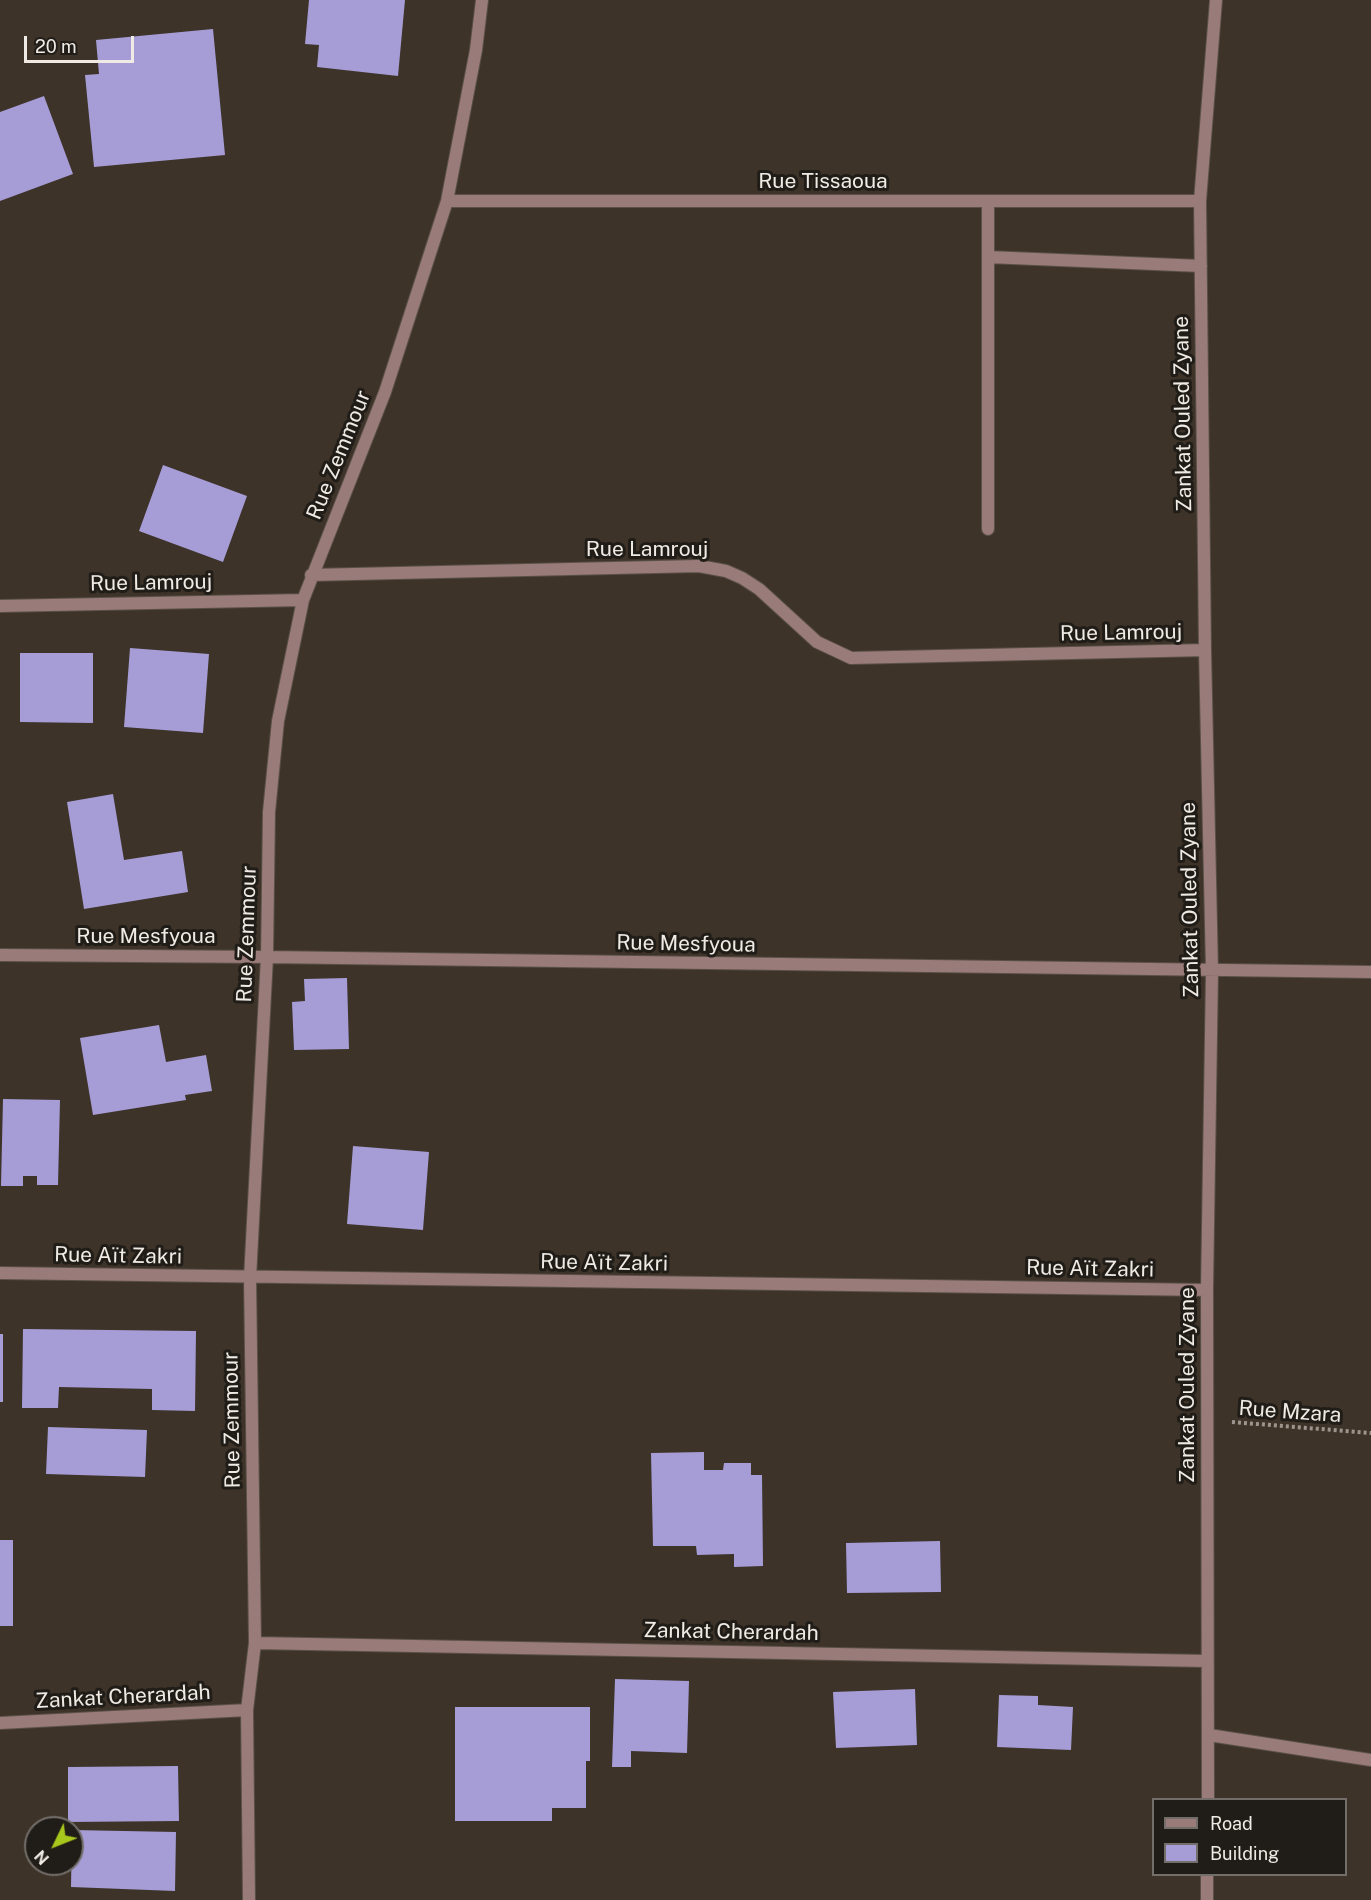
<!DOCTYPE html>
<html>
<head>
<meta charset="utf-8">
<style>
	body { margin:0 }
	#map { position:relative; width:1371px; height:1900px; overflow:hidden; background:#3d3329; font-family:"Public Sans",sans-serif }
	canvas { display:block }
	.legend { position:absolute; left:1152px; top:1798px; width:195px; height:78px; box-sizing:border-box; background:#201c17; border:2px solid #736e69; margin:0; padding:8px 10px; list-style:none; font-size:18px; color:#f0eae4 }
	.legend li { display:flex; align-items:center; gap:12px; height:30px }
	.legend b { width:30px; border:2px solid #736e69 }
	.north { position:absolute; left:24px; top:1816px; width:60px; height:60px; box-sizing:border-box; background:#201c17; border:2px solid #736e69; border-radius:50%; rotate:227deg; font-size:16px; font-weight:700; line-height:24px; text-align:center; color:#f0eae4 }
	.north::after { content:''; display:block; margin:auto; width:21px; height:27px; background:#a8c71c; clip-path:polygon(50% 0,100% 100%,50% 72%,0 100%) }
	.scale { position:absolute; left:24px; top:36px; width:110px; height:27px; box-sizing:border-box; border:3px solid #f0eae4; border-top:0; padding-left:8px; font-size:18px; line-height:21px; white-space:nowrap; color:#f0eae4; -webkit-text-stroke:4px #201c17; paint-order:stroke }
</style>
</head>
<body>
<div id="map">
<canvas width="1371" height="1900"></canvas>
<ul class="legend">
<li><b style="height:8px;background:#997b7a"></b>Road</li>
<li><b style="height:16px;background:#a69dd7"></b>Building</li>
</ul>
<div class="north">N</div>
<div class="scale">20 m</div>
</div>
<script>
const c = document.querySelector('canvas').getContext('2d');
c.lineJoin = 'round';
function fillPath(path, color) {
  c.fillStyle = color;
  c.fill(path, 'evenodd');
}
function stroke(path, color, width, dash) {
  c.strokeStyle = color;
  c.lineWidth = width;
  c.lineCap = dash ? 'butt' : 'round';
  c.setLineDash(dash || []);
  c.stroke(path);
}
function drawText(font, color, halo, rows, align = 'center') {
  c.font = font + ' "Public Sans",sans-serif';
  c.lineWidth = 6;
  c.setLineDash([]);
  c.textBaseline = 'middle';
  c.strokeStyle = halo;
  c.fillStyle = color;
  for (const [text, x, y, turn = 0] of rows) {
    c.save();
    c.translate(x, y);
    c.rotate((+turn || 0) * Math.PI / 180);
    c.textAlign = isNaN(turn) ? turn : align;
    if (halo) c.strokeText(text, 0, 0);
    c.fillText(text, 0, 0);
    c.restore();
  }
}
fillPath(new Path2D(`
	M309,0h96l-7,76 -81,-9 2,-22 -14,-1z
	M213,29l12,126 -131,12 -9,-92 14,-1 -3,-34z
	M44,96l29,78 -73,27v-89z
	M163,465l84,31 -24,66 -84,-31z
	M130,648l79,6 -6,79 -79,-6z
	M20,653h73v70l-73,-1z
	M113,794l11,66 58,-9 6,41 -104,17 -17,-107z
	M347,978l2,71 -55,1 -2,-48 13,-1 -1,-22z
	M159,1025l7,37 40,-7 6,36 -27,4 1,5 -93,15 -13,-77z
	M3,1099l57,1 -2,85h-21v-9h-14v10h-22z
	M353,1146l76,6 -6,78 -76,-6z
	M23,1329l173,2 -1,80 -43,-1v-21l-93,-2 -1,21h-36z
	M0,1334h3v68h-3z
	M48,1427l99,3 -2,47 -99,-3z
	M704,1452v18h19l1,-7h27v12h11l1,91 -29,1v-13l-37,1 -1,-9h-43l-2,-93z
	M0,1540h13v86h-13z
	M940,1541l1,51 -94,1 -1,-50z
	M615,1679l74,2 -2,72 -56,-2v16h-19z
	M915,1689l2,56 -81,3 -3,-56z
	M999,1695l39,1v9l35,2 -2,43 -74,-3z
	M455,1707h135v54h-4v47h-34v13h-97z
	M178,1766l1,55 -111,1v-55z
	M72,1830l104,2 -1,59 -104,-4z`), '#a69dd7');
const minor = new Path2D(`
	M447,201h753
	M988,201v328
	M988,257l213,9
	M311,575l388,-9 27,5 16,7 17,11 58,53 34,16 354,-8
	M0,606l303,-6
	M0,955l267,2 1104,15
	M0,1273l1207,17
	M255,1643l952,18
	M0,1723l247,-13
	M1209,1735l162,25
	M1208,1800l-1,-510 5,-319 -7,-321 -5,-449 16,-201
	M249,1900l-2,-190 8,-67 -5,-365 17,-321 2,-145 9,-91 25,-121 82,-208 62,-191 29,-151 6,-50
	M1207,1900v-26`);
stroke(minor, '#5a5047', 14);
stroke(new Path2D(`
	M1232,1422l139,11`), '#9d958d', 4, [3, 3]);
stroke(minor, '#997b7a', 12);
drawText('21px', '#f0eae4', '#201c17', [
	["Rue Tissaoua",823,182],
	["Zankat Ouled Zyane",1183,414,-91],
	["Rue Zemmour",339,455,-68],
	["Rue Lamrouj",647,550],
	["Rue Lamrouj",151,583,-1],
	["Rue Lamrouj",1121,633,-1],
	["Zankat Ouled Zyane",1190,900,-91],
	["Rue Zemmour",247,934,-88],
	["Rue Mesfyoua",146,937],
	["Rue Mesfyoua",686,944,1],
	["Rue Aït Zakri",118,1256,1],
	["Rue Aït Zakri",604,1263,1],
	["Rue Aït Zakri",1090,1269,1],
	["Zankat Ouled Zyane",1188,1385,-90],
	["Rue Mzara",1290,1412,4],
	["Rue Zemmour",232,1420,-91],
	["Zankat Cherardah",731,1632,1],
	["Zankat Cherardah",123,1697,-3]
]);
</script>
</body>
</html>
